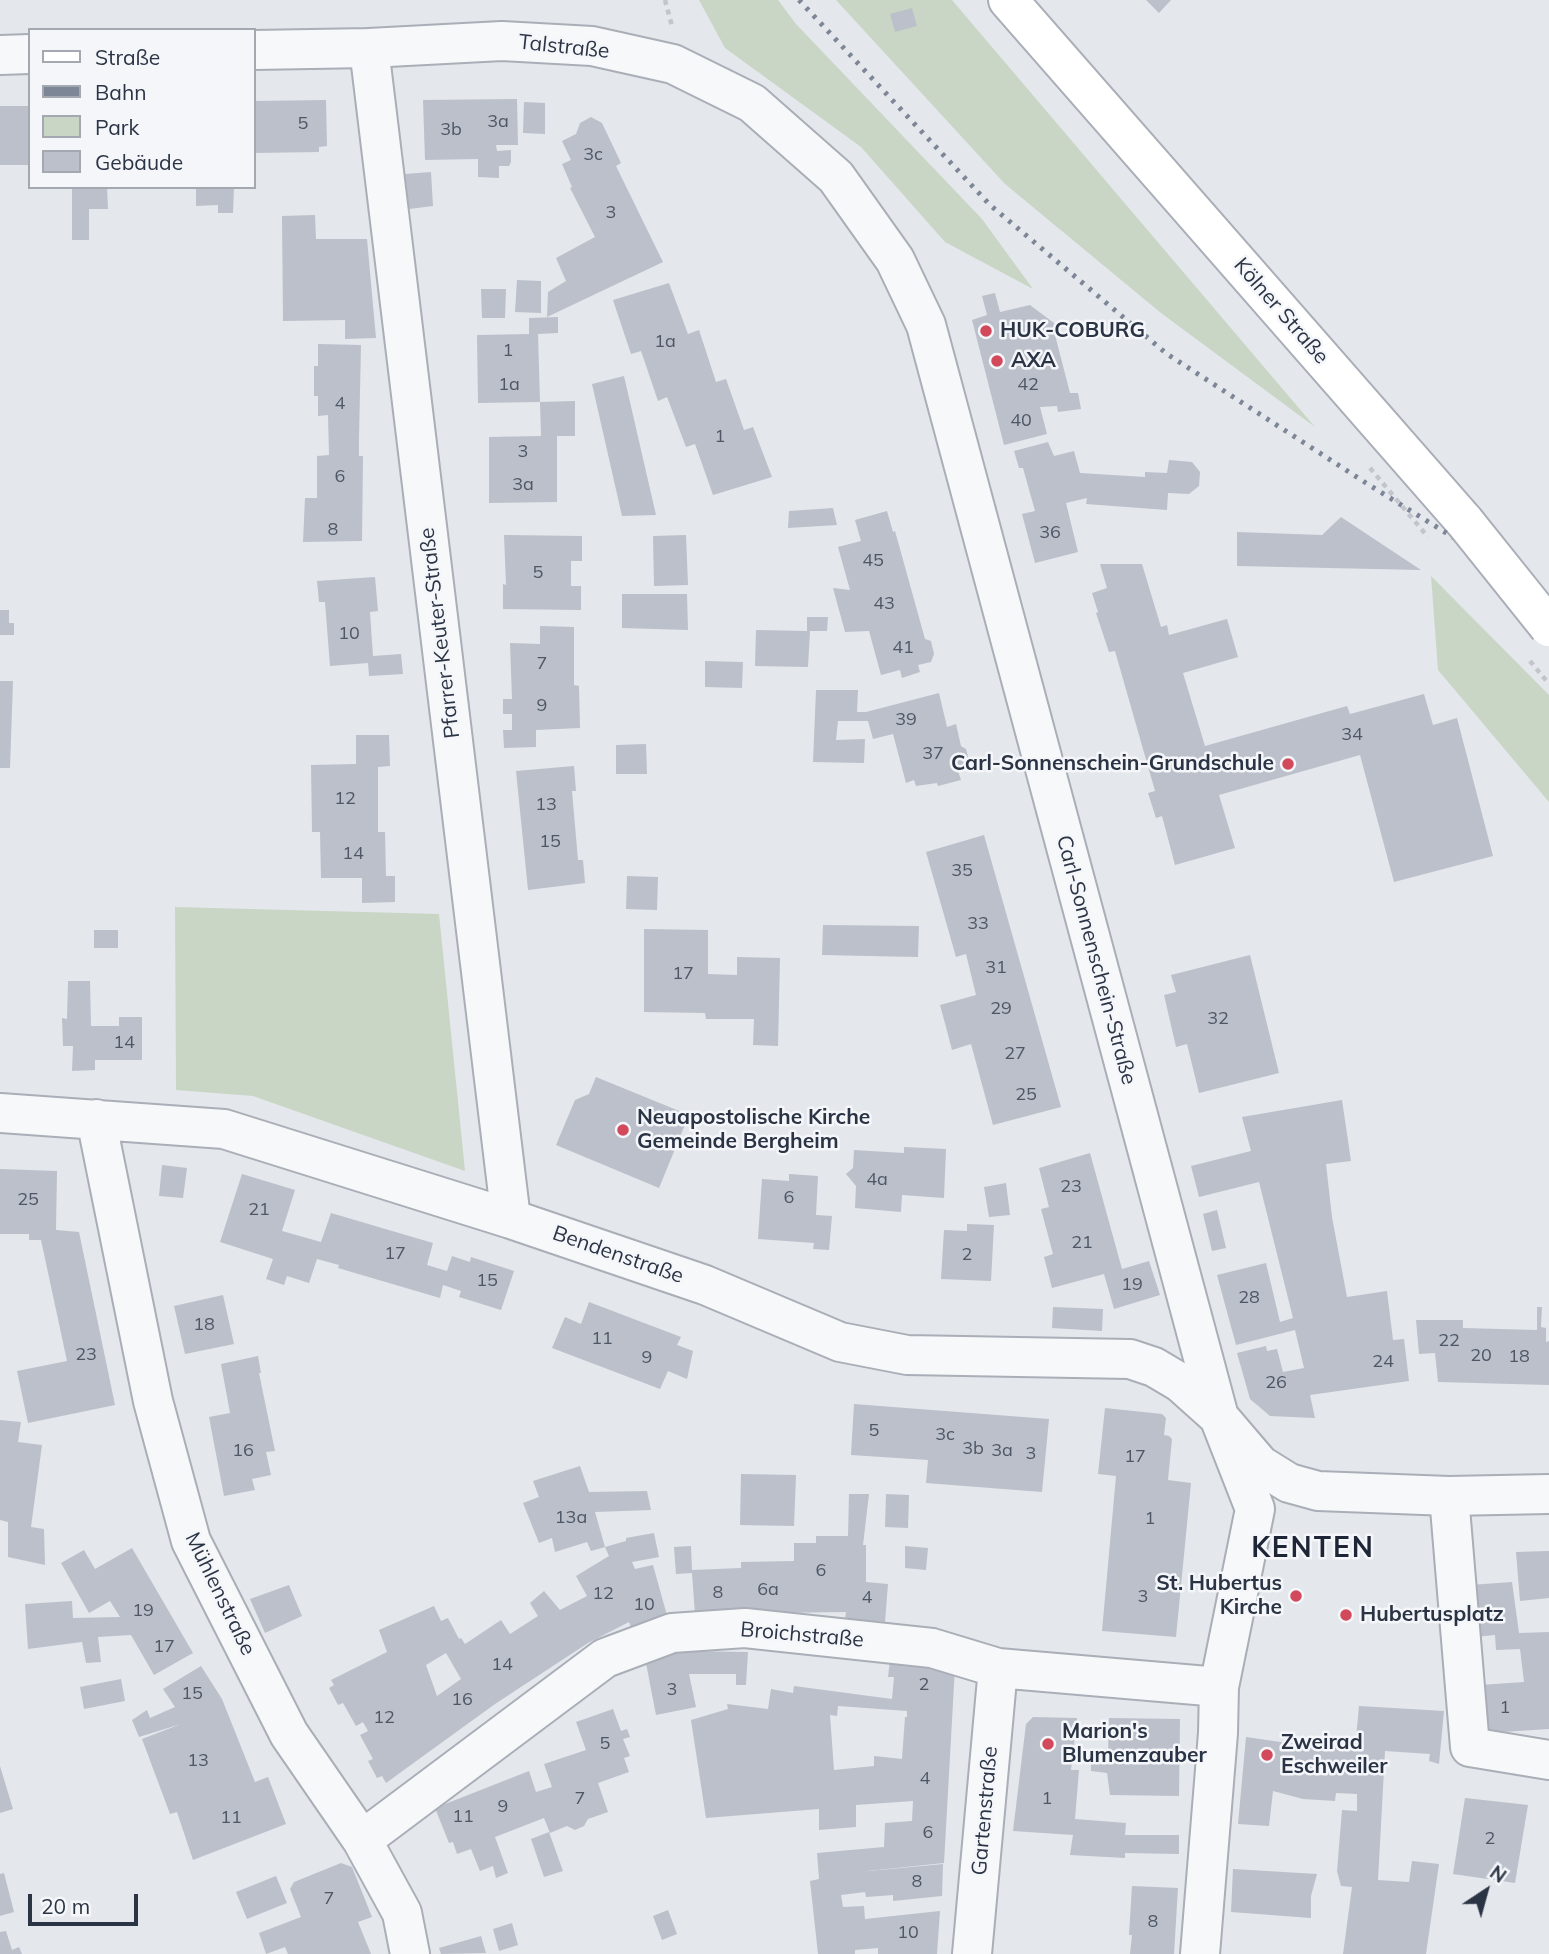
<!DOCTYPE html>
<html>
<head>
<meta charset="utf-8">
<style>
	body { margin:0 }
	#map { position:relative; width:1549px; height:1954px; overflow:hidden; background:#e4e7ec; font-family:Mulish,sans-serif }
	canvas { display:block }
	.legend { position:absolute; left:28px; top:28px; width:228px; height:161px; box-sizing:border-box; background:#f4f6f9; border:2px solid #a4a8b1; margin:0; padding:9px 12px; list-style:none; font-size:21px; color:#2b3445 }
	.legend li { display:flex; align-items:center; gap:14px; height:35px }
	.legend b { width:35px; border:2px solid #a4a8b1 }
	.north { position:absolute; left:1451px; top:1856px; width:70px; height:70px; -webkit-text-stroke:5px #f4f6f9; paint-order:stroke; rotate:36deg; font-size:19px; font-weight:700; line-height:28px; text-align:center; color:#2b3445 }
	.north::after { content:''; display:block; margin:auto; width:24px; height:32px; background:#2b3445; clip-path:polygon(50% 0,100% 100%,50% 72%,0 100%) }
	.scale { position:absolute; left:28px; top:1894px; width:110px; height:32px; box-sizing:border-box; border:4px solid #2b3445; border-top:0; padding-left:9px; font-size:21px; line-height:24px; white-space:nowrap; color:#2b3445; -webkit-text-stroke:5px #f4f6f9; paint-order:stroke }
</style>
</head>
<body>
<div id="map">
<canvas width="1549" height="1954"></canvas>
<ul class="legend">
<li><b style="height:9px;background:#fff"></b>Straße</li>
<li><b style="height:9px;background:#7d8696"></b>Bahn</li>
<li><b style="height:19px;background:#c9d6c5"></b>Park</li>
<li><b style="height:19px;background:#bbc0ca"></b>Gebäude</li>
</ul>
<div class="north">N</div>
<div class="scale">20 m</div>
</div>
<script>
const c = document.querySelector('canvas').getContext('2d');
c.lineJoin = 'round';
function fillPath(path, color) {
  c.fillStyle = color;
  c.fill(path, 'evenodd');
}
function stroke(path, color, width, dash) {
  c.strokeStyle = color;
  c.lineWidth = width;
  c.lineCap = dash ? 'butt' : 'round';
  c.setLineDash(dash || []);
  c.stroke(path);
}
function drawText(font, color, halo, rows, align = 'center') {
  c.font = font + ' Mulish,sans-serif';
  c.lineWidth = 5;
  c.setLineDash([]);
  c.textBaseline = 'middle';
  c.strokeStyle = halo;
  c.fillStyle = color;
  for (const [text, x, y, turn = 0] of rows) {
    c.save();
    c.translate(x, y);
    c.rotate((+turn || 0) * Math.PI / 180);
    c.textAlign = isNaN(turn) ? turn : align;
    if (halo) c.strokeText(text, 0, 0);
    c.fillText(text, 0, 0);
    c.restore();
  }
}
fillPath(new Path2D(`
	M699,0h79l18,24 186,195 51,70 -88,-47 -84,-95 -136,-99z
	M836,0h116l363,427 -154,-114 -156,-129z
	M1431,576l118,119v107l-111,-132z
	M175,907l264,7 26,257 -212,-75 -77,-6z`), '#c9d6c5');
fillPath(new Path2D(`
	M1146,0h25l-12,13z
	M912,8l5,18 -22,6 -5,-18z
	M517,99l1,46h-22l1,6 14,-1v12l-2,4h-10v12l-21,-1v-18l-53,1 -2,-60z
	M326,100l1,46 -8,1v5l-65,1v-52z
	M524,102l21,1v31l-22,-1z
	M0,106h30v59h-30z
	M591,117l11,6 19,40 -5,3 47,96 -116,55 1,-25 18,-11 -10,-23 39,-21 -25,-49 2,-1 -10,-23 9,-4 -9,-19 14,-7 4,-11z
	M431,172l2,34 -24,3 -4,-35z
	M72,187h35l1,22h-19v31h-17z
	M196,187h38l-1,26h-15v-8l-22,1z
	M315,215l1,24h51l9,99 -31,1v-19l-62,1 -1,-105z
	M517,280l24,1v32l-26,-1z
	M669,283l19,51 11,-4 17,52 10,-3 18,51 9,-3 19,50 -59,18 -18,-51 -9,3 -19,-50 -9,4 -17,-50 -10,3 -18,-54z
	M481,289h25l-1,29h-23z
	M995,293l5,19 30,-7 28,21 -4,5 16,62h8l3,16 -23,3 -1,-6 -17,1 7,27 -43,11 -32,-125 15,-5 -5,-19z
	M558,317v16l-20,1 2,68 -62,1 -1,-68 52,-1v-16z
	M318,344l43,1 -2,93v18h4l-1,85 -59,1 2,-44h12v-42l12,-1 -1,-40 -10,1v-20h-4v-30h4z
	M624,376l32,139 -34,1 -30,-132z
	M575,401v35h-18v66l-68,1v-66l52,-1 -1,-34z
	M1048,442l6,14 20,-5 6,22 65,4v-5l22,1 2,-13 23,2 8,10 -1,14 -10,8 -21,-1 -1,17 -81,-6 1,-6 -21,5 12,49 -43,11 -13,-49 13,-3 -12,-43h-4l-5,-17z
	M833,508l4,17 -49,3 1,-17z
	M887,511l6,21 2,-1 30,108 6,2 3,13 -3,8 -13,3 2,7 -18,6 -2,-8 -19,5 -12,-44 -24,1 -12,-44 17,2 -12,-43 23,-6 -6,-21z
	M1341,517l80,53 -184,-4v-34l85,3z
	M504,535l78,1v25h-11v25h10v24l-78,-1v-25l3,1z
	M686,535l2,50 -34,1 -1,-50z
	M1100,564h42l19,63 6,-2 2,10 58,-16 11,38 -55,16 22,73 142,-40 3,8 74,-20 9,31 24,-7 36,138 -99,26 -34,-127 -141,40 16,53 -60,17 -13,-49 -6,2 -8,-25 7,-2 -40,-140 -6,1 -13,-39 2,-1 -6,-19 15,-5z
	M375,577l3,34 -8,1 3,44 28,-2 2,20 -34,2 -1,-13 -38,3 -5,-64h-6l-2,-21z
	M622,594h65l1,36 -66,-2z
	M0,610h9v13h5v12h-14z
	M807,617h21l-1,14h-17l-2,36 -53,-1 1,-36 51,1z
	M540,626l34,1v58l5,1 1,42 -44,2v17l-32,1 -1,-18h9v-16h-9v-15h9l-2,-56 30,1z
	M705,661l38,1 -1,26 -37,-1z
	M0,681h13l-3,87h-10z
	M816,690h42l-1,22h9l73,-19 8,34 9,-3 5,22 5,3 3,11 -4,5 1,3 -8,3 3,9 -23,6 -1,-3 -21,3 -2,-6 -8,3 -13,-49 -20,5 -5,-18h-30l-2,19 29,-1 -1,24 -51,-1z
	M356,735h33l1,31 -12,1v65h7l1,44h9v26l-33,1v-25h-41l-1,-46h-8l-1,-67 45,-1z
	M646,744l1,30h-31v-29z
	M574,766l2,25h-4l6,69h5l2,23 -57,7 -12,-119z
	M984,835l77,272 -68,18 -22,-81 -19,6 -6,-23 -6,-22 36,-10 -10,-41 -10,3 -30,-105z
	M627,876l31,1 -1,33 -31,-1z
	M823,925l96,1 -1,31 -96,-2z
	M644,929l64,1v44l29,1v-18l43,1 -2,88 -25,-1 1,-26h-48l-1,-6 -61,-1z
	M94,930h24v18h-24z
	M1250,955l29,118 -80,20 -12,-49 -11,3 -12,-52 12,-3 -5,-17z
	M68,981h22l1,45h28v-9h23v43h-47v10l-23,1 1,-25h-10l-1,-28 5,1z
	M596,1077l93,38 -30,73 -103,-43 19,-45 14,-6z
	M1342,1100l9,61 -25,3 6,53 15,80 40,-6 6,49 11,-1 5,42 -99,14 5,23 -45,-2 -20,-17 -13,-46 29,-7 1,5 10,-2 6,23 21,-4 -9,-38 -59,15 -19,-70 49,-12 14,59 13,-4 -34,-136 -60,15 -8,-31 60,-15 -9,-34z
	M904,1147l42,2 -2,49 -42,-3 -1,17 -46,-4 1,-22 -10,-12 7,-6 1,-18 50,3z
	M1090,1153l32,116 27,-8 11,34 -46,14 -10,-35 -52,14 -8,-31 9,-3 -12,-45 8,-2 -10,-39z
	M162,1165l25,3 -4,30 -24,-2z
	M0,1169l57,2 -1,59 23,2 36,173 -87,18 -11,-52 50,-10 -26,-121h-12v-6h-29z
	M242,1174l53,16 -13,41 39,11 10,-29 102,30 -6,22 20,6 5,-15 18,6 1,-5 43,14 -13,39 -42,-13 2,-6 -18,-6 -3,13 -102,-30 1,-3 -22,-6 -8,24 -22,-7 -3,9 -18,-6 7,-20 -53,-17z
	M789,1174l29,2 -2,39 16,1 -3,34 -16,-1 1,-6 -56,-4 4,-60 27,2z
	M1006,1183l4,32 -21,2 -5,-30z
	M1217,1210l9,38 -14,3 -9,-37z
	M967,1224l27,1 -3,56 -50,-2 3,-49 23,1z
	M223,1295l11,49 -49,10 -11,-48z
	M589,1302l92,35 -4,8 16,6 -6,28 -19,-8 -8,18 -108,-41 13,-31 16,7z
	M1053,1307l50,2 -1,22 -50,-3z
	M1537,1307h5l-1,20 5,1v14l3,-1v44l-111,-3 -3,-29 -16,1 -3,-34h47v8l74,2z
	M258,1356l3,17h-2l16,78 -9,1 5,23 -19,4 3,11 -31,6 -15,-79 21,-4 -9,-49z
	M854,1404l195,15 -7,73 -116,-9 2,-23 -77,-5z
	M1105,1408l57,6 4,4 -2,17 5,1 3,3 -4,41 23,3 -15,154 -74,-6 14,-155 -18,-2z
	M0,1420l21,2 -3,20 24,3 -11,82 13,2 1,36 -37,-8v-35l-8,-2z
	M580,1466l9,26 58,-1 4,19 -56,2 10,35 21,-6v-3l28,-5 5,24 -27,5 3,7 18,-4 15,54 -36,11 -3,-8 -41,21 -93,61 -109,79 -4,-7 -5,2 -9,-17 5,-2 -13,-24 8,-4 -5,-9 -7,4 -13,-23 -5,2 -9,-17 5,-3 -3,-5 56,-28 -8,-22 55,-24 7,15 7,-3 11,21 2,-1 4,6 36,-24 9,14 28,-18 -8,-13 14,-12 16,19 27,-14 -11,-20 33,-20 -4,-9 -14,4 -4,-9 -32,10 -3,-14 -13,5 -16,-40 16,-6 -6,-16zM446,1653l15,26 -24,17 -11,-31z
	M741,1474l55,1 -2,51 -54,-1z
	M849,1494h20l-6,51h3v37l22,2 -3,38 -40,-3 1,-7 -151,2 -3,-41 -16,1 -2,-27 17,-1 1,24 49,-2v-6l53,-1v-18h22v-7h32z
	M886,1494l23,1 -1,33 -23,-1z
	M905,1546l23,2 -2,22 -21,-2z
	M132,1548l61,105 -39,22 -23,-40 -33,2 3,25 -15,1 -4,-21 -54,7 -3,-45 47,-3 1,17 47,-1 -10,-16 -21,12 -28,-50 23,-13 11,19z
	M1549,1551v47l-29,3 -4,-49z
	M1512,1582l7,51 30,-1v97l-62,4 -7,-48 44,-3 -4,-33 -24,1 -1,-15 -20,2 -5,-52z
	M289,1585l13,31 -37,17 -15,-34z
	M685,1651l63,1 -2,33h-10v-11h-47l7,33 -40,8 -11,-57z
	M890,1660l65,7 -11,196 -86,9 85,-8 -1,32 -49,5v-6l-27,2 -1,-5 -24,3 2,12 21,-1 1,13 75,-8 -3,43h-59v-6l-23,2v4h-37l-8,-73 9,-2 -2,-26 67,-6 1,-24 27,-2 1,-20 -57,4v22l-37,3v-21l-113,9 -15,-98 37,-11 -1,-5 41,5 3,-20 22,4 1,-7 98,13 2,-22h-6zM838,1706l69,5v6h-2l-3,42 -28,-3v10l-40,4 -4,-55 7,1z
	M201,1666l21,33 33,83 13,-5 18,47 -93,36 -16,-48 -7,2 -28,-75 39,-15 -42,13 -7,-17 15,-10 3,8 25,-11 -12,-18z
	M121,1679l4,22 -41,8 -4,-22z
	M1359,1706l85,5 -5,53 -10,-3 1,-7 -45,-3 -7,129 31,2 3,-21 27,3 -13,90h-83l9,-67 -11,-1 -4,-15 5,-61 15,1v-17l-21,-1 -1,8 -32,-2 -30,-8 -4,35 -31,-2 8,-87 62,9 47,3z
	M613,1709l8,22 6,-2 3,8 -7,2 7,17 -6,2 5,14 -31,11 10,29 -20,7 -4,7 -9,4 -8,-4 -17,7 -6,-15 -49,19 13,36 -12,5 -3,-12 -13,5 -9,-22 -14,5 -4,-12 -4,1 -14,-35 94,-37 7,21 16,-5 -8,-23 42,-14 -10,-28z
	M1033,1717l44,1 -6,52h8l-4,49 51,4 -1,12h54v19l-54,-1v5l-55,-3 3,-20 -60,-4 13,-107z
	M1109,1718l71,1 -1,77 -69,-1 -3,-22 -16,-2v-18l17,1z
	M0,1766l13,43 -13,4z
	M1465,1798l63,7 -13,78 -62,-9z
	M549,1832l14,39 -19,6 -13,-38z
	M341,1863l11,4 20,50 -14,5 13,32h-83l-3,-7 -19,7 -7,-21 42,-16 -11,-28 4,-7z
	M1233,1869l84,5 -6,22v22l-80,-6z
	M4,1873l10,39 -14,4v-42z
	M276,1876l11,27 -40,16 -11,-27z
	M1132,1886l46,2 -4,66h-44l2,-19h-3z
	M668,1910l9,24 -15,6 -9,-24z
	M512,1923l6,22 -19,6 -6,-22z
	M6,1931l6,19 7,-3 3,7h-22v-22z
	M481,1936l5,17 -45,1 -2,-6z`), '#bbc0ca');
const minor = new Path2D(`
	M369,48l142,1171
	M0,1113l224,16 287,90 194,66 135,57 67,13 223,4 24,8 27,16 38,34 36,92 -36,178 -1,46 -18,221
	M96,1119l57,282 38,140 98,193 73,106 40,73 8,41
	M1449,1496l21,251 79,13
	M362,1840l243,-182 67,-25 73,-5 187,20 66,20 221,19
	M972,1954l26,-286`);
const tertiary = new Path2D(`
	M254,50l115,-2 133,-7 90,5 81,18 79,39 84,74 59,83 31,65 293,1092 41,48 29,18 29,8 131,5 100,-2
	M0,55l30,-1`);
const secondary = new Path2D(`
	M1008,0l457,522`);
stroke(minor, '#a9aeb7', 42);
stroke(tertiary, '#a9aeb7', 42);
stroke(secondary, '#a9aeb7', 42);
stroke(new Path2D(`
	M665,0l7,26
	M1530,661l19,23`), '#c2c5cb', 4.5, [5, 5]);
stroke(minor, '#f7f8fa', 38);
stroke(tertiary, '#f7f8fa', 38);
stroke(secondary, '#fff', 38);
stroke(new Path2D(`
	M799,0l191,205 177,149 199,129 183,114`), '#7d8696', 5, [3.5, 7]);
const secondaryBridge = new Path2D(`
	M1465,522l84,105`);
stroke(secondaryBridge, '#a9aeb7', 42, []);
stroke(new Path2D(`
	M1370,468l58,69`), '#c2c5cb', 4.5, [5, 5]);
stroke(secondaryBridge, '#fff', 38);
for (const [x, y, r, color] of [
	[986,331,7,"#d1495b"],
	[997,361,7,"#d1495b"],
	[1288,764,7,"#d1495b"],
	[623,1130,7,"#d1495b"],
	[1296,1596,7,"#d1495b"],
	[1346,1615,7,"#d1495b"],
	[1048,1744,7,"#d1495b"],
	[1267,1755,7,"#d1495b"]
]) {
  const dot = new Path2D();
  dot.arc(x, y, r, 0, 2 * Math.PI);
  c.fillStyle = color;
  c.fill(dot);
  stroke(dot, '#f4f6f9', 2.5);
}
drawText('18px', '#4f5766', null, [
	["3a",498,122],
	["5",303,124],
	["3b",451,130],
	["3c",593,155],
	["3",611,213],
	["1a",665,342],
	["1",508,351],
	["1a",509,385],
	["42",1028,385],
	["4",340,404],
	["40",1021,421],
	["1",720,437],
	["3",523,452],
	["6",340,477],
	["3a",523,485],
	["8",333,530],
	["36",1050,533],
	["45",873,561],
	["5",538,573],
	["43",884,604],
	["10",349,634],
	["41",903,648],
	["7",542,664],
	["9",542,706],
	["39",906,720],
	["34",1352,735],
	["37",933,754],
	["12",345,799],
	["13",546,805],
	["15",550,842],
	["14",353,854],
	["35",962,871],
	["33",978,924],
	["31",996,968],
	["17",683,974],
	["29",1001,1009],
	["32",1218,1019],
	["14",124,1043],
	["27",1015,1054],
	["25",1026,1095],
	["4a",877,1180],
	["23",1071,1187],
	["6",789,1198],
	["25",28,1200],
	["21",259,1210],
	["21",1082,1243],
	["17",395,1254],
	["2",967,1255],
	["15",487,1281],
	["19",1132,1285],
	["28",1249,1298],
	["18",204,1325],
	["11",602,1339],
	["22",1449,1341],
	["23",86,1355],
	["20",1481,1356],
	["18",1519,1357],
	["9",647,1358],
	["24",1383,1362],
	["26",1276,1383],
	["5",874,1431],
	["3c",945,1435],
	["3b",973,1449],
	["16",243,1451],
	["3a",1002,1451],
	["3",1031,1454],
	["17",1135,1457],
	["13a",571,1518],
	["1",1150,1519],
	["6",821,1571],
	["6a",768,1590],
	["8",718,1593],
	["12",603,1594],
	["3",1143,1597],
	["4",867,1598],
	["10",644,1605],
	["19",143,1611],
	["17",164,1647],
	["14",502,1665],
	["2",924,1685],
	["3",672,1690],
	["15",192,1694],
	["16",462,1700],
	["1",1505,1708],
	["12",384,1718],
	["5",605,1744],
	["13",198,1761],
	["4",925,1779],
	["7",580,1799],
	["1",1047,1799],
	["9",503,1807],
	["11",463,1817],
	["11",231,1818],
	["6",928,1833],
	["2",1490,1839],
	["8",917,1882],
	["7",329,1899],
	["8",1153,1922],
	["10",908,1933]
]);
drawText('21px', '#2b3445', '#f4f6f9', [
	["Talstraße",564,47,6],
	["Kölner Straße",1281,311,49],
	["Pfarrer-Keuter-Straße",440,633,-97],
	["Carl-Sonnenschein-Straße",1096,960,75],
	["Bendenstraße",618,1255,19],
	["Mühlenstraße",220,1594,64],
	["Broichstraße",802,1635,5],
	["Gartenstraße",985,1811,-85]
]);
drawText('bold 21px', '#2b3445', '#f4f6f9', [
	["HUK-COBURG",1000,331],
	["AXA",1011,361],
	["Carl-Sonnenschein-Grundschule",1274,764,"right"],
	["Neuapostolische Kirche",637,1118],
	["Gemeinde Bergheim",637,1142],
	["St. Hubertus",1282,1584,"right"],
	["Kirche",1282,1608,"right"],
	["Hubertusplatz",1360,1615],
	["Marion's",1062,1732],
	["Blumenzauber",1062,1756],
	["Zweirad",1281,1743],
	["Eschweiler",1281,1767]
], 'left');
c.letterSpacing = '2px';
drawText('bold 28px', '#1d2536', '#f4f6f9', [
	["KENTEN",1313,1549]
]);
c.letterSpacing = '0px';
</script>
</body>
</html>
